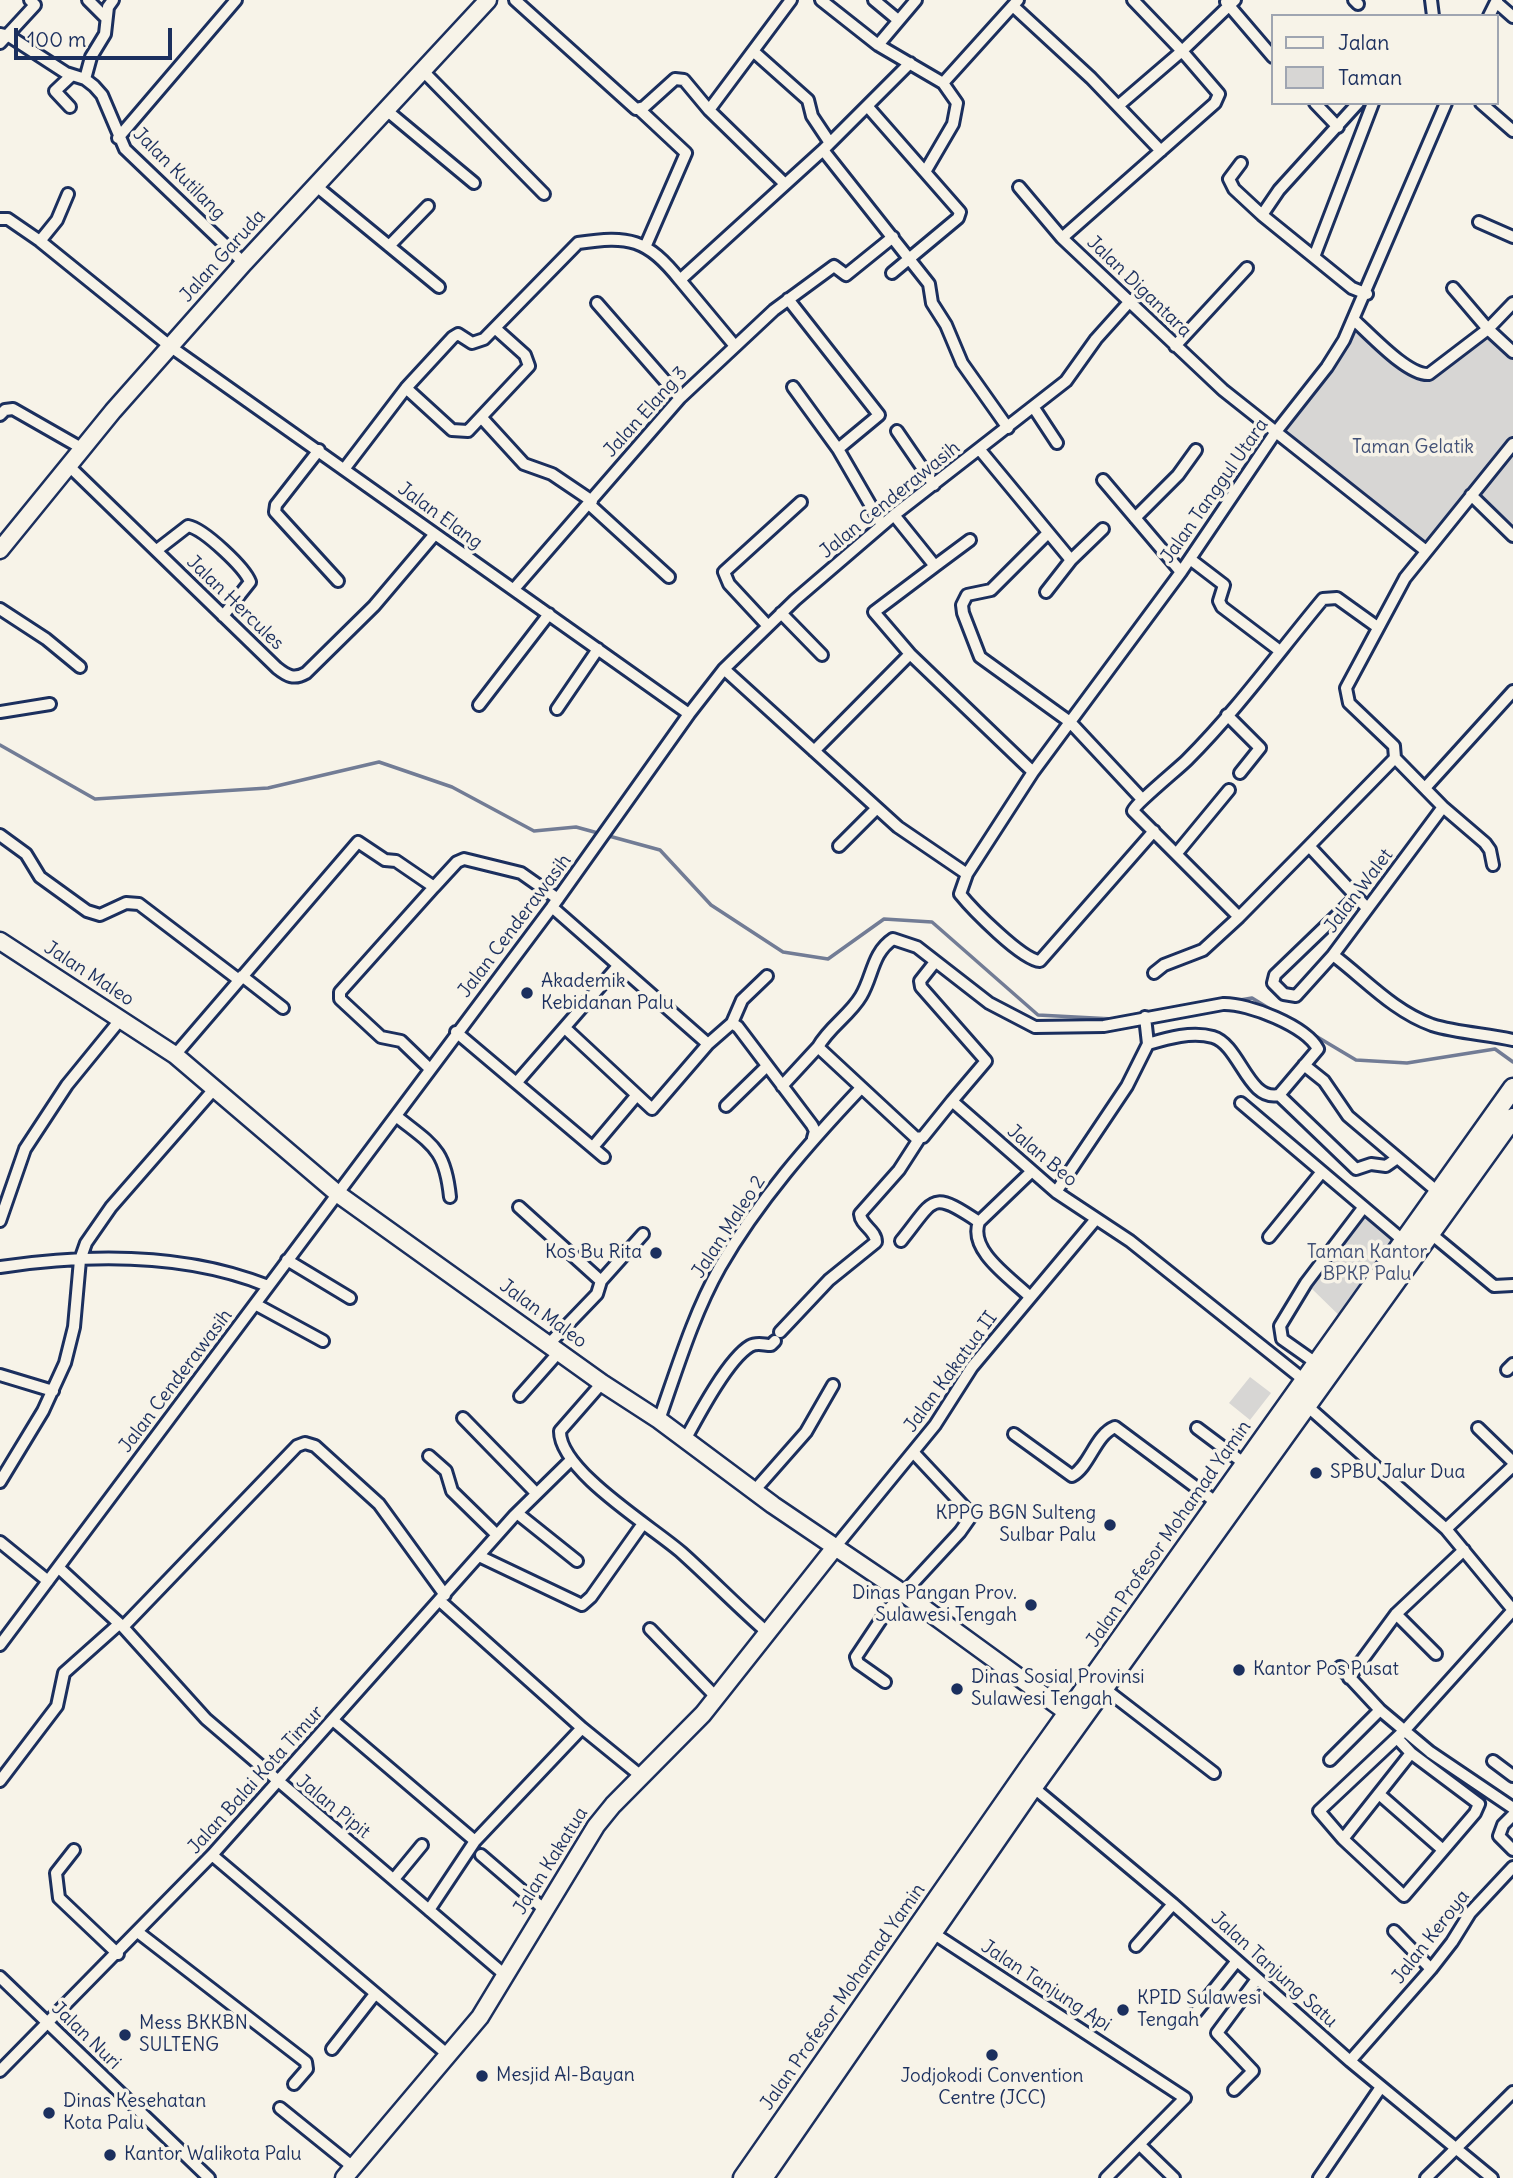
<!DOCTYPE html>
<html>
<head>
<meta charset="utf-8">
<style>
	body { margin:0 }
	#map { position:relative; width:1513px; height:2178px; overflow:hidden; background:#f7f3e8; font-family:Delius,sans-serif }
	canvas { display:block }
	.legend { position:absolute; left:1271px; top:14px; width:228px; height:91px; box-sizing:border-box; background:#f7f3e8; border:2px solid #9fa5b1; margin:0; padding:9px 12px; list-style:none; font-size:21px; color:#1b2f5e }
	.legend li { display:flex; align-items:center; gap:14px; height:35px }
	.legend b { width:35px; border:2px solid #9fa5b1 }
	.scale { position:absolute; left:14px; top:28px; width:158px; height:32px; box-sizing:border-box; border:4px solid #1b2f5e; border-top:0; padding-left:9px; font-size:21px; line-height:24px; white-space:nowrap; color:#1b2f5e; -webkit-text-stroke:5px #f7f3e8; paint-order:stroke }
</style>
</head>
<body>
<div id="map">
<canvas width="1513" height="2178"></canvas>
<ul class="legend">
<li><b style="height:9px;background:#f7f3e8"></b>Jalan</li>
<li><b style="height:19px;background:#d7d6d4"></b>Taman</li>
</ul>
<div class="scale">100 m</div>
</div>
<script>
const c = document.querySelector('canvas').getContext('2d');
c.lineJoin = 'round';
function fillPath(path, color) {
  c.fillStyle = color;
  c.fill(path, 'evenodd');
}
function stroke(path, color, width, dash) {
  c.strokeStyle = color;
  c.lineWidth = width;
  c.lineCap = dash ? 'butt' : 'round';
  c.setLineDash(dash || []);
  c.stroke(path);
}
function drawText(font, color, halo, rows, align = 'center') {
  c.font = font + ' Delius,sans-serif';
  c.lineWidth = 7;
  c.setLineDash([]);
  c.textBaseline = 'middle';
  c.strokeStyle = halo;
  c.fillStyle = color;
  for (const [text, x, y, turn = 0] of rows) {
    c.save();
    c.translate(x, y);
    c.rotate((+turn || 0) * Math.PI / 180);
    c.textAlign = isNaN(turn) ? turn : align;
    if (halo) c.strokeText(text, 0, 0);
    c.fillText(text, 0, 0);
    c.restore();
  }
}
fillPath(new Path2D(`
	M1355,323l74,54 57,-43 27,22v177l-41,-38 -47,58 -147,-120z
	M1366,1210l38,25 -51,94 -44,-43z
	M1250,1377l21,16 -21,27 -21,-17z`), '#d7d6d4');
stroke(new Path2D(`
	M0,745l95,54 173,-11 111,-26 73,25 82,44 42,-4 84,23 51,55 72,47 45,7 56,-40 48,3 106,93 75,4
	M1234,1001l18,-3 23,14
	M1309,1032l47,28 51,3 88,-14 18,13`), '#727c95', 3.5);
const street = new Path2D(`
	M88,0l18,18
	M515,0l121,109 8,-2 31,-28 9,1 25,30 76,74
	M821,0l57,45 65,38 14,20 -4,21 -28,48
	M874,0l24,20
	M1354,0l4,4
	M1431,0l2,16
	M1226,2l47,55
	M1496,2l17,15
	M1013,6l78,72 70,73
	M1489,16l8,-16
	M0,34l9,2 57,37 19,6 9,7 8,9 23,54 119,114
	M0,43l35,-38 -5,-5
	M878,45l38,-45
	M753,51l55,49 4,16 18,27
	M422,70l122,124
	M85,79l6,-22 14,-23 3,-27 5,-7
	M943,83l75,-83
	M1315,103l23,24
	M1358,103l-79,87 -17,25 90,73 15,6
	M1481,103l32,28
	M1118,106l64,-55 -49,-51
	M70,107l-15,-16 17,-16
	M868,107l92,105 -2,6 -66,55
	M385,109l89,74
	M640,110l46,43 -40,92
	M709,110l82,-110
	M118,138l118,-138
	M823,150l106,134 3,19 14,22 16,38 46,65
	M1241,163l-12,16 5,10 28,26
	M315,185l124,102
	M1019,187l43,51 161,152 203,161
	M0,219h8l32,22 131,106 518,367
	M1479,222l34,15
	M1062,238l153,-135 4,-9 -37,-43 53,-51
	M40,241l17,-21 11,-26
	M389,246l39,-40
	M1314,257l59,-154
	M1453,288l35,41 25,-26
	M788,299l91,116 -41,34 -45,-62
	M597,303l83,95
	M1354,320c17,15 54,56 75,54l59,-45 25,23
	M735,346l-55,-66 143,-130 87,-87
	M1175,346l72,-78
	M406,388l46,42 16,1 61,-65 -4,-11 -29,-26
	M1034,408l23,35
	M0,415l5,-5 8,-1 70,40
	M481,417l43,47 28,10 40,27
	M897,431l37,54
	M838,449l44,76
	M319,450l-43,55 -1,7 63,69
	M980,450l91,110 -25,32
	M69,466l208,202c10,8 17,12 29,5l68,-67 61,-72
	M345,468l61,-80 47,-51 5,-3 14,9 12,-4 94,-96c51,-8 69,-4 102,37
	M1103,480l78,92
	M1471,495l42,41
	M589,504l80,73
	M894,515l41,51 -61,46 36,42
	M1135,518l43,-43 18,-25
	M1048,533l-57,57 -24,5 -5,10 1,8 17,44 90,65 71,76
	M157,550l31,-24c16,3 57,42 62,56l-27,34
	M1190,559l34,26 -5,16 3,6 58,44
	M1071,560l32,-31
	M935,566l35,-26
	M514,589l166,-191 94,-88 60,-44 12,9 47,-38
	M0,609l46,30 34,28
	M781,613l41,42
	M768,626l-39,-42 -5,-12 77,-70
	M724,669l174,158 69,47
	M479,705l70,-91
	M557,709l41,-60
	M0,712l50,-8
	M1227,715l33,33 -20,25
	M814,751l96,-97 123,118
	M1395,758l48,49 -110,148c32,24 60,56 99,70 26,8 54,9 81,15
	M1395,758l-1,-12 -45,-43 -3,-15 59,-110 108,-134
	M1425,788l88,-97
	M1443,807l42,36 5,7 3,15
	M1154,831l-114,130c-18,-1 -68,-52 -80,-67l7,-20 66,-102 148,-200 94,-139 52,-66 17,-27 102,-237
	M0,835l26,19 14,23 47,34 13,4 26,-12 13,1 100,76
	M839,846l38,-38
	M1309,846l86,-88
	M1177,853l52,-63
	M434,887l23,-25 7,-3 57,14 37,26
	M552,907l156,137 24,-21 6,4 74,98 3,6 -2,7
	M1366,907l-57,-61 -70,71 -106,-106c2,-7 45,-42 54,-51 50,-50 91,-107 136,-161l14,-1 39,28
	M1333,955l-37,41 -12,-2 -11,-11 2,-8 81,-78
	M935,962l-15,19 1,6 65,74 -34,40
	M1154,973l10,-8 39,-15 36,-33
	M242,976l41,32
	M732,1023l10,-23 25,-24
	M565,1028l87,81 56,-65
	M456,1032l148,125
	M1148,1044c20,-6 44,-13 65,-7 27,8 35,65 66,58l77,74 15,-5 15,2 10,-7
	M818,1047c11,-20 32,-32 43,-51 12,-20 11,-43 32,-57l24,8 72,56 46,24 69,-1 119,-22c25,-1 83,22 95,45l-39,46
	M175,1055l183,-213 27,18 11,1 38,26 -94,105v7l41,38 20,4 29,28
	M1304,1065l20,16 24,35 91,77
	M517,1082l101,-116
	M782,1086l36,-39 98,91 7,-1 29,-36 104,91 74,49 174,139
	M1241,1103l164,139
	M726,1106l41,-40
	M396,1116c36,29 49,32 54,81
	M593,1147l43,-51
	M1056,1192l71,-106 21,-42 -3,-27
	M519,1207l82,74
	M0,1221l25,-72 42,-64 53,-65
	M1430,1233l64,53 19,-1
	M1269,1237l52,-64
	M901,1241c34,-42 29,-52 78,-19
	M287,1260l63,38
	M0,1267c87,-13 186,-14 268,19
	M1030,1297c-18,-18 -62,-46 -51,-75l52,-50
	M255,1304l68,37
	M780,1332l49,-52 47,-38c0,-12 -15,-16 -16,-28l39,-44 20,-31
	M549,1344l48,-50 4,-13 42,-47
	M1316,1363l-34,-24 -2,-13 26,-43 57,-75
	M1507,1370l6,-6
	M0,1375l53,16
	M602,1383l-42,48c-1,40 94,97 122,122 30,27 57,55 87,81
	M520,1396l39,-44
	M1306,1405l140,124 67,81
	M463,1418l73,75
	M659,1420c18,-51 34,-105 61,-153 38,-66 89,-124 141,-179
	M1197,1428l48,36
	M1478,1428l35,34
	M1014,1434l58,42c18,-10 23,-41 43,-49l102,76
	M685,1440c13,-24 43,-81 65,-94 7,-4 14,-1 21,-1l4,-4
	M429,1456l17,15 6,20 45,44
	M0,1482l43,-71 22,-48 9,-36 6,-67 6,-17 25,-36 104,-119
	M754,1491l52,-59 27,-47
	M517,1513l60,48
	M1446,1529l67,-63
	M0,1542l48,39
	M836,1546l99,-121 37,-58 124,-148
	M479,1556l103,49 9,-8 51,-72
	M59,1568l64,59 83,92 299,256
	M1396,1614l40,40
	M123,1627l174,-181 8,-3 10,3 64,58 66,91
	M650,1629l67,69
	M0,1645l552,-738 137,-193 35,-45 71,-69 99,-85 172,-134 30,-42 35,-39
	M1340,1667l40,43
	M1349,1678l47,-64 68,-64
	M885,1682l-27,-19 -2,-6 30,-45 74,-80 12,-17 -59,-63
	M1105,1689l109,84
	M334,1721l141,120
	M582,1728l59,48
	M1397,1738l14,15 68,51 -4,9 -71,83 -61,-57 68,-86
	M1330,1760l50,-50 50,42 83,56
	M1493,1761l20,15
	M0,1781l57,-75 7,-33 55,-49
	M1033,1787l140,117 177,157 142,117
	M1379,1794l64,56
	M1513,1815l-10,10 -4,11 14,14
	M1343,1839l-24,-28 85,-80 109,-121
	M74,1850l-18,23 3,25 59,56
	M212,1855l235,199
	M481,1855l65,56
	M394,1879l28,-34
	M429,1910l46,-69 107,-113 -142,-127
	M1394,1931l37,38
	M139,1933l167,129 1,7 -13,15
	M933,1933l252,165 -79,80
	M1136,1946l37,-42
	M0,1977l209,201
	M1196,2012l40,-50
	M332,2049l43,-55
	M1350,2061l81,-92 21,-27 18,-29 43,-46
	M0,2071l212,-216 302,-339 57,-56
	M1234,2090l19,-19 -36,-38 40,-54
	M280,2108l73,59
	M1141,2146l33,32
	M1319,2178l62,-91
	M1426,2178l87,-86`);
const secondary = new Path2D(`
	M0,550l113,-139 131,-148 244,-263
	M0,941l175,114 163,139 264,189 57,37 114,85 130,88 165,120
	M344,2178l136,-161 116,-191 17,-21 90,-91 133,-168`);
const primary = new Path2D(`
	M743,2178l287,-412 483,-678
	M763,2178l270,-391 480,-669`);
stroke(street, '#1b2f5e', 16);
stroke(secondary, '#1b2f5e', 21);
stroke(primary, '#1b2f5e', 23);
stroke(street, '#f7f3e8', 10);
stroke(secondary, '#f7f3e8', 16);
stroke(primary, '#f7f3e8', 18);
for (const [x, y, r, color] of [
	[527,993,7,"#1b2f5e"],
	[656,1253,7,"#1b2f5e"],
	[1316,1473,7,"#1b2f5e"],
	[1110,1525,7,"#1b2f5e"],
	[1031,1605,7,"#1b2f5e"],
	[1239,1670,7,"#1b2f5e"],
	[957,1689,7,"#1b2f5e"],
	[1123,2010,7,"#1b2f5e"],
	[125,2035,7,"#1b2f5e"],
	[992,2055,7,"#1b2f5e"],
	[482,2076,7,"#1b2f5e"],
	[49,2113,7,"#1b2f5e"],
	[110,2155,7,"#1b2f5e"]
]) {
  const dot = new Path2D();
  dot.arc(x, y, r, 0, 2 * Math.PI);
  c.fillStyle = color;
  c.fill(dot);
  stroke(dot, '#f7f3e8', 2.5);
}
drawText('19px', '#1b2f5e', '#f7f3e8', [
	["Jalan Kutilang",179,174,45],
	["Jalan Garuda",223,256,-48],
	["Jalan Digantara",1139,287,44],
	["Jalan Elang 3",646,412,-48],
	["Jalan Tanggul Utara",1215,491,-55],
	["Jalan Cenderawasih",890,500,-39],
	["Jalan Elang",440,516,36],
	["Jalan Hercules",235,603,44],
	["Jalan Walet",1359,891,-53],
	["Jalan Cenderawasih",515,926,-53],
	["Jalan Maleo",89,974,33],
	["Jalan Beo",1042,1156,40],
	["Jalan Maleo 2",729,1227,-57],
	["Jalan Maleo",543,1314,36],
	["Jalan Kakatua II",951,1372,-54],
	["Jalan Cenderawasih",176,1381,-53],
	["Jalan Profesor Mohamad Yamin",1169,1534,-55],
	["Jalan Balai Kota Timur",256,1780,-48],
	["Jalan Pipit",333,1807,39],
	["Jalan Kakatua",551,1861,-58],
	["Jalan Keroya",1431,1937,-52],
	["Jalan Tanjung Satu",1274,1970,42],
	["Jalan Tanjung Api",1046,1986,33],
	["Jalan Profesor Mohamad Yamin",843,1997,-55],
	["Jalan Nuri",86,2036,44]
]);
drawText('19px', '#415076', '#f7f3e8', [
	["Taman Gelatik",1413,448],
	["Taman Kantor",1367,1253],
	["BPKP Palu",1367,1275]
]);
drawText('19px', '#1b2f5e', '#f7f3e8', [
	["Akademik",541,982],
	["Kebidanan Palu",541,1004],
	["Kos Bu Rita",642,1253,"right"],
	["SPBU Jalur Dua",1330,1473],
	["KPPG BGN Sulteng",1096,1514,"right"],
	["Sulbar Palu",1096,1536,"right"],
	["Dinas Pangan Prov.",1017,1594,"right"],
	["Sulawesi Tengah",1017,1616,"right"],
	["Kantor Pos Pusat",1253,1670],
	["Dinas Sosial Provinsi",971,1678],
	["Sulawesi Tengah",971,1700],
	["KPID Sulawesi",1137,1999],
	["Tengah",1137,2021],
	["Mess BKKBN",139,2024],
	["SULTENG",139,2046],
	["Mesjid Al-Bayan",496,2076],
	["Jodjokodi Convention",992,2077,"center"],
	["Centre (JCC)",992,2099,"center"],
	["Dinas Kesehatan",63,2102],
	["Kota Palu",63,2124],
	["Kantor Walikota Palu",124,2155]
], 'left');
</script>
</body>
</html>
